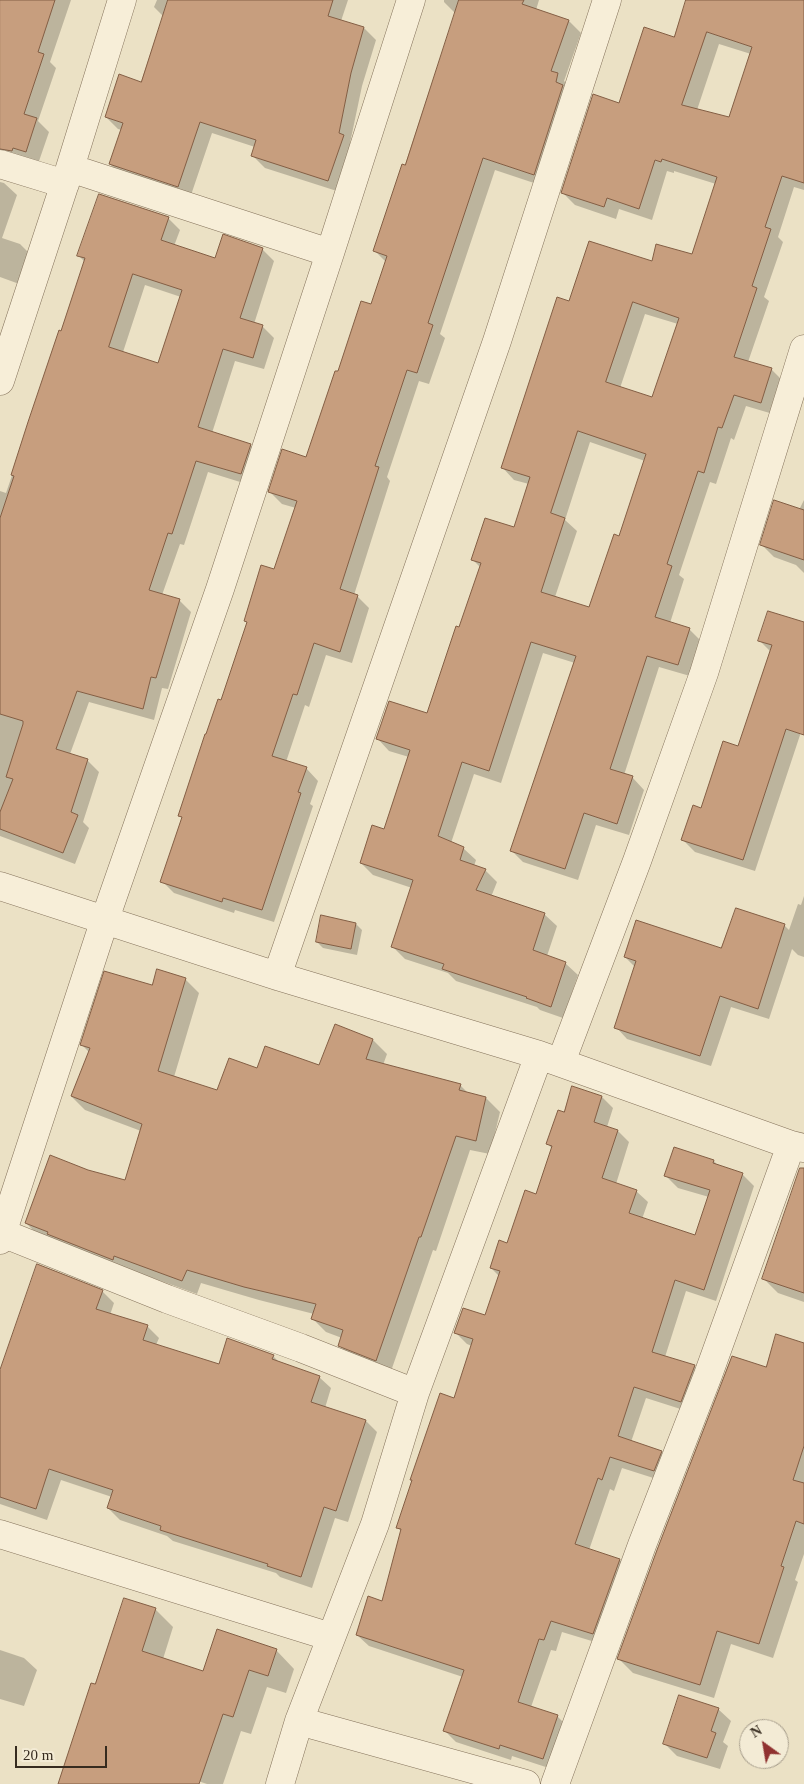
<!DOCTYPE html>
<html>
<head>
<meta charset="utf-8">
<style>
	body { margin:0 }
	#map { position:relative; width:804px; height:1784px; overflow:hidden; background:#ebe1c5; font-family:Georgia,serif }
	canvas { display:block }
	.north { position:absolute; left:739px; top:1719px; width:50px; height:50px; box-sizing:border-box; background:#f3ebd5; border:1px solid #a79e8c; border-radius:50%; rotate:328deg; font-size:14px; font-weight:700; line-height:20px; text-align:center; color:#362b1f }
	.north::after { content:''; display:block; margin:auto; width:18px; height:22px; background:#903230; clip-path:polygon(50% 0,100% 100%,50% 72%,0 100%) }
	.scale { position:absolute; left:15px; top:1746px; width:92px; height:22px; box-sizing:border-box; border:2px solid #362b1f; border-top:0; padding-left:6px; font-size:15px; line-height:18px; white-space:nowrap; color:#362b1f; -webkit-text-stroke:4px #f3ebd5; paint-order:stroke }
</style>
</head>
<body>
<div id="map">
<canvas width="804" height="1784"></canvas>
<div class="north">N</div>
<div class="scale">20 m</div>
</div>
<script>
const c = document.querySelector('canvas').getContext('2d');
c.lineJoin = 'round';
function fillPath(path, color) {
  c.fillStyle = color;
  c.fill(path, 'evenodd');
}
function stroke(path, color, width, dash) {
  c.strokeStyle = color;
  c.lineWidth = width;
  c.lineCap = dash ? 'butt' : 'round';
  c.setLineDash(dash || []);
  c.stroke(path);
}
fillPath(new Path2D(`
	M0,0h71l-21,62 6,6 -18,53 11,11 -11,32 -38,3z
	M157,0h191l-7,21 23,7 12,12 -14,46 -12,57 5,5 -15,44 -75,-24 -12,-12 2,-9 -43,-14 -22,65 -68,-22 -12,-12 12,-34 -4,-1 -12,-12 35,-34 23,-66 -10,-10z
	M444,0h95l-3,10 33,11 12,12 -17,48 6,6 -24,100 -51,-17 -55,164 5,4 -16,46 -10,-3 -32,96 3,4 -36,114 3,1 12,12 -17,55 -26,-8 -17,52 -4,-2 -19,57 20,6 12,13 -8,23 3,2 -39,116 -39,-12 -1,3 -60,-20 -12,-12 21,-62 -4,-4 43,-113 26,-78 -3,-4 30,-50 21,-62 -14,-4 -12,-12 37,-33 32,-86 33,-67 14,-44 -11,-11 31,-84 50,-153 -12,-12z
	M688,0h116v190l-10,-3 -16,50 5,5 -19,55 5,4 -21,61 23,7 12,12 -10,33 -27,-8 -12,34 -3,-2 -15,46 -6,-2 -31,93 5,4 -14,44 19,6 12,12 -11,35 -31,-9 -35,108 8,2 12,13 -15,45 -33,-10 -18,55 -55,-18 -12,-12 64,-187 -32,-10 -42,130 -27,-9 -23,69 12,5 13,12 -2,6 11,4 12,12 -6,15 53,17 13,12 -10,30 18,7 13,12 -15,43 -23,-8 -3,-3 -81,-26 -8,-8 -43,-14 -12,-12 19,-59 -39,-13 -12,-12 23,-32 25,-74 -20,-6 -12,-13 51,-23 53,-147 -8,-8 42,-31 14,-45 -15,-4 -12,-13 68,-165 83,-39 39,-8 24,-71 -42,-13v2l-7,-2 -15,49 -33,-11 -3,10 -41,-14 -12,-12 57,-89 55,-65zM719,44l32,10 -21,64 -33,-8zM645,314l33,10 -25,75 -33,-11zM590,442l55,19 -25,76 -30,72 -35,-12 22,-66 -12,-11z
	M0,182l4,1 13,12 -15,43 18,6 12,12 -10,29 -22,-8z
	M168,218l12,12 -6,16 42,14 46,-11 12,12 -20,63 8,2 12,12 -10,31 -29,-8 -23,72 38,12 12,12 -9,29 -45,-14 -24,73 -4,-1 -18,51 17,5 12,12 -23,77 -6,-1 -8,32 -65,-18 -19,52 17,6 12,12 -16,50 6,6 -14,36 -75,-28v-345l6,2 79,-231 -7,-7zM145,285l36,12 -22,67 -36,-12z
	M804,500v73l-8,-8 -22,-8 -13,-13 38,-34z
	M804,624v99l-49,148 -60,-19 -13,-13 57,-91 32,-96 -12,-12z
	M804,896v61l-6,-2 -6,-6 -23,70 -38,-12 -20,59 -84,-27 -11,-12 19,-60 -10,-10 97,-7 62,-25 5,5 9,-26 3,1z
	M356,924l6,6 -5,25 -34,-7 -6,-6z
	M185,979l14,14 -25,84 44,14 40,-22 61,-3 17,-40 37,14 14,14 -4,11 77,20 9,9 17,4 14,14 -10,42 -20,-4 -34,101 -3,-1 -43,124 -37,-15 -14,-14 3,-7 -16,-6 -14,-14 2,-4 -55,-14 -58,-17 -4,11 -157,-57 -14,-14 62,-52 38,11 15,-51 -56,-21 -14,-14 18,-44 -7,-7 70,-58z
	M602,1097l11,11 -6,19 11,4 11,11 -13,42 20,7 12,11 -6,17 54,17 13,-39 -31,-9 -12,-12 9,-27 39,12 5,6 23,7 12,12 -38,115 -30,-10 -21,66 29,9 12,12 -13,35 -47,-15 -15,44 30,10 12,12 -7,18 -44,-14 -8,23 -4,-2 -21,61 31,10 11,12 -26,73 -43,-13 -6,19 -5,-1 -20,57 26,9 12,12 -14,42 -43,-14 -1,4 -55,-18 -11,-11 18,-54 -94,-31 -12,-11 26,-33 19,-70 -5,-5 16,-46 -2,-1 44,-81 17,-53 -5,-2 -12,-12 31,-15 13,-41 -8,-8 17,-23 28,-50 16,-46 -4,-5 17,-30z
	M804,1189v113l-26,-9 -14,-14z
	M102,1291l12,12 -4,12 37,11 12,12 -3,7 64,20 53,-9 7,7 39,14 12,11 -6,20 41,13 11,11 -29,90 -13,-4 -23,70 -32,-11 -4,-4 -103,-32 -6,-5 -47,-16 -12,-12 4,-11 -51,-17 -14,40 -47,-16v-129z
	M804,1345v209l-9,26 3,2 -25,76 -42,-14 -17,54 -81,-25 -14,-14 148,-291z
	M155,1609l18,18 -10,32 41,14 72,-23 18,19 -8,24 -19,-6 -16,47 -10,-3 -18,53h-16l-21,-7 -2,7h-125l36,-98z
	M0,1650l24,8 13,12 -13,36 -24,-7z
	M718,1709l13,12 -8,21 5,4 -8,23 -43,-13 -13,-13z`), '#0003');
const building = new Path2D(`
	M0,0h55l-17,52 6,2 -20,60 13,4 -11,34 -13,-4 -1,3 -12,-2z
	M168,0h165l-5,16 36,11 -13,46 -12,60 5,2 -16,46 -77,-25 5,-16 -56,-18 -22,65 -69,-23 14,-41 -18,-6 14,-43 22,8z
	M459,0h65l-2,4 47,16 -18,51 7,2 -2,9 7,3 -29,90 -51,-17 -55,165 5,2 -16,48 -10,-3 -32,96 4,1 -39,122 18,6 -18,57 -26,-9 -17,52 -4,-1 -21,62 35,11 -9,25 3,1 -39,117 -39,-12 -1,4 -62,-20 22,-65 -4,-1 27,-82h1l12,-35 3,1 26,-78 -3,-1 17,-56 13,4 23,-68 -29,-9 14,-43 24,8 29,-86h3l23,-70 10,3 16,-48 -14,-5 29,-87 3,1z
	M686,0h118v183l-22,-7 -17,51 6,2 -19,57 5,2 -23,69 38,11 -11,35 -27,-8 -12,33 -4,-1 -14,46 -6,-2 -31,93 5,2 -17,51 35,11 -12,37 -31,-9 -37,113 23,7 -16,48 -33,-11 -19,56 -55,-18 66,-195 -45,-14 -42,129 -27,-9 -24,74 26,11 -4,13 26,9 -10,21 69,23 -12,37 33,12 -15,45 -25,-9 1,-1 -85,-28 2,-5 -53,-17 22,-67 -53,-17 12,-38 12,4 26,-79 -34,-11 13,-38 38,12 29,-87 3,1 22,-64 -10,-3 14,-42 29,9 16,-50 -29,-9 56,-171 12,4 20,-60 63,20 4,-17 36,10 25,-77 -55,-18 -1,3 -6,-2 -16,49 -32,-11 -3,9 -43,-14 32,-99 26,9 25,-76 30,10zM707,32l45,15 -23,70 -47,-12zM633,302l46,16 -27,79 -46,-15zM578,431l68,23 -27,82 -5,-2 -25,73 -48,-15 24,-74 -14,-5z
	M99,194l70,23 -8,23 54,18 8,-24 40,14 -23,70 23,7 -10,33 -30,-9 -25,78 53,17 -10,30 -45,-13 -24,73 -4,-1 -19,57 31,9 -24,79 -5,-1 -8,32 -66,-18 -21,58 32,10 -17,53 7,3 -15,38 -63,-24v-17l13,-33 -7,-2 17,-53v-3l-23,-7v-196l14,-42 -3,-1 17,-53 31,-92 2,1 24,-73 -8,-2zM133,274l49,16 -24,73 -49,-16z
	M774,500l30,10v50l-44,-15z
	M768,611l36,11v113l-18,-6 -43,131 -62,-20 12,-35 8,3 22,-67 15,5 34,-101 -14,-4z
	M736,908l49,16 -27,85 -38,-13 -20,60 -86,-28 22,-67 -12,-4 12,-37 85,28z
	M321,915l35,8 -5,26 -35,-7z
	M157,969l29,9 -28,93 59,19 12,-32 28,10 8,-22 54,19 16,-41 38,15 -7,20 95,25 -2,6 27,7 -10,44 -20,-5 -35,101h-2l-43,124 -38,-15 5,-16 -32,-11 5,-15 -72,-17 -57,-17 -5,11 -68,-25 -1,4 -66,-26 1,-2 -23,-9 25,-68 38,15 37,10 17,-56 -71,-28 19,-48 -10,-3 24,-74 48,14z
	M572,1086l30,10 -8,26 24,8 -16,48 35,12 -8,23 66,22 15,-45 -46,-14 10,-29 40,13 -1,3 30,10 -39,117 -29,-10 -23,72 43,13 -14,37 -47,-15 -16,49 44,15 -8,20 -44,-14 -8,23 -4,-2 -23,66 45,15 -27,75 -42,-13 -7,19 -5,-1 -21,63 40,13 -15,44 -43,-14 -1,4 -56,-18 21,-61 -108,-35 12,-39 14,5 19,-72 -5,-1 16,-48h-2l30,-87 14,5 19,-59 -19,-6 9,-25 22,7 15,-44 -10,-3 9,-28 8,3 18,-53 11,4 16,-48 -6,-2 12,-34 6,2z
	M800,1168h4v125l-42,-14z
	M37,1264l66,26 -7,19 52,16 -5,15 76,24 8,-26 47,17 -2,4 48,17 -9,26 55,18 -30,91 -12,-4 -23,70 -34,-11 1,-2 -108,-34 1,-4 -54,-18 6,-18 -64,-21 -13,40 -36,-12v-127z
	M776,1334l28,9v103l-11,34 11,3v41l-8,-3 -15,45 3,1 -25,77 -42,-13 -17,54 -83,-26 40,-109 75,-194 34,11z
	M124,1598l32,10 -14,43 61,20 14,-42 60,20 -9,27 -19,-6 -16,47 -10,-3 -24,70h-141l33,-101 4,1z
	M679,1695l40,13 -8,23 5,2 -9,25 -44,-14z`);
fillPath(building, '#c79e7e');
stroke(building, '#835e44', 1);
const minor = new Path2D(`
	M0,164l65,20
	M70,168l260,85
	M0,381l70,-213 52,-168
	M0,886l277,90 262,79 252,90 13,3
	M277,976l220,-635 110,-341
	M561,1062l76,-201 67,-188 100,-324
	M2,1233l165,66 134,49 114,45
	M0,1240l105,-321 115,-330 110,-336 81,-253
	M0,1534l331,103
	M299,1721l227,63
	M280,1784l19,-63 76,-197 40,-131 124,-338
	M555,1784l87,-239 66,-170 83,-230`);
stroke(minor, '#85735c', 29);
stroke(minor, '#f7eed8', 28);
</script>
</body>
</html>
